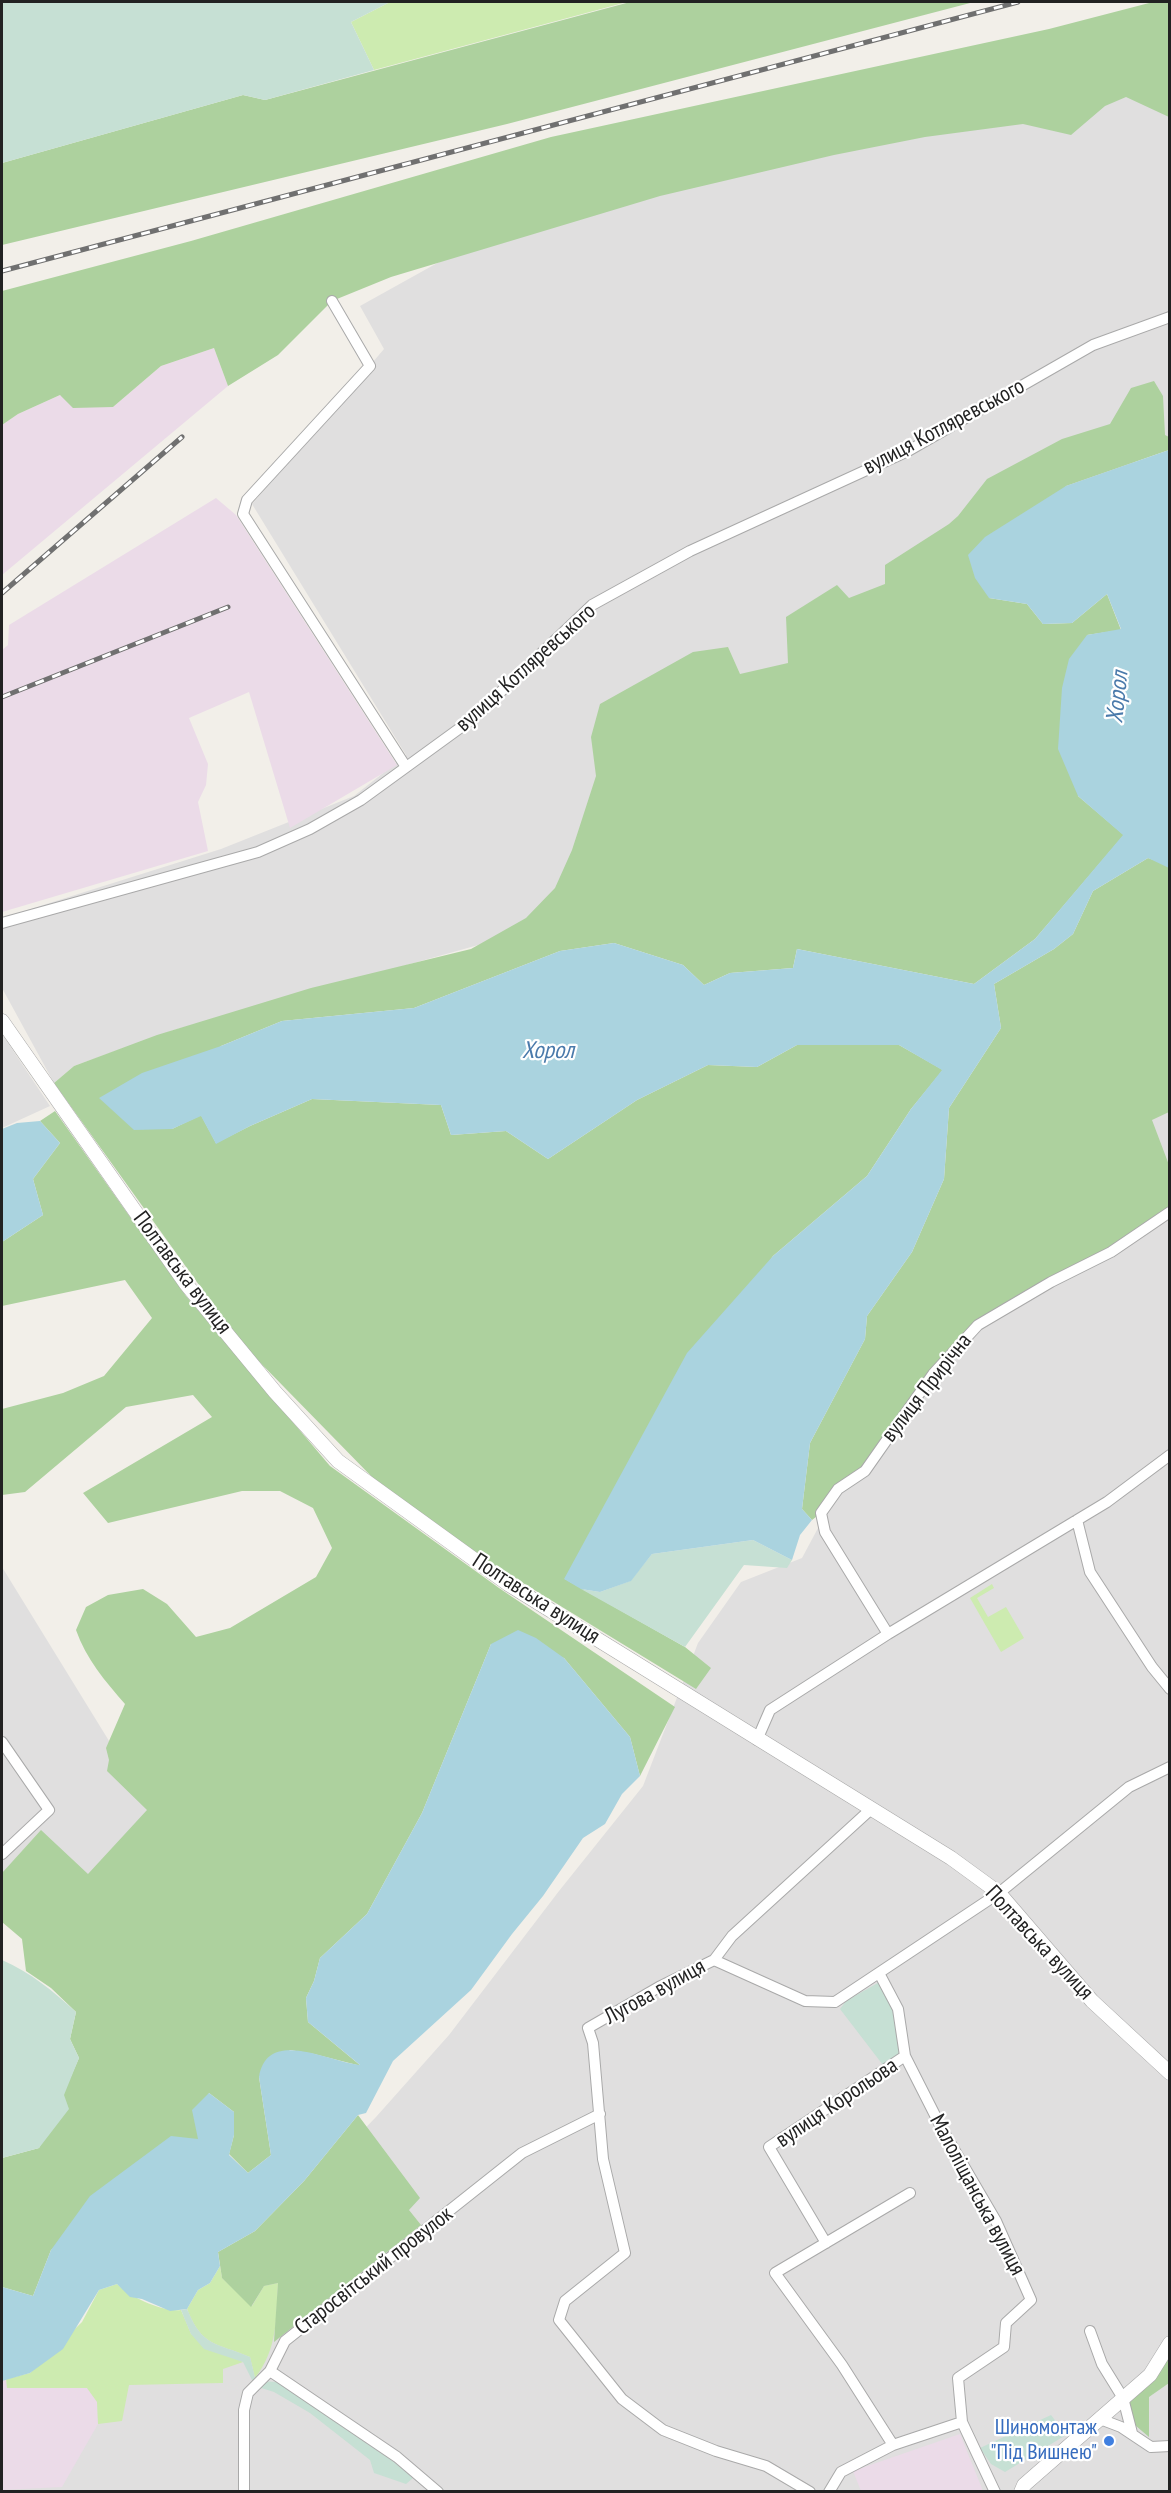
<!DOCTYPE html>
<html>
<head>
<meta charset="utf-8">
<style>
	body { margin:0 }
	#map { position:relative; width:1171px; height:2493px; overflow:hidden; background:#f2efe9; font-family:"PT Sans Narrow",sans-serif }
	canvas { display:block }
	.frame { position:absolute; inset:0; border:3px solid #222; pointer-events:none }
</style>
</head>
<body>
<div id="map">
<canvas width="1171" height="2493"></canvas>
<div class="frame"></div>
</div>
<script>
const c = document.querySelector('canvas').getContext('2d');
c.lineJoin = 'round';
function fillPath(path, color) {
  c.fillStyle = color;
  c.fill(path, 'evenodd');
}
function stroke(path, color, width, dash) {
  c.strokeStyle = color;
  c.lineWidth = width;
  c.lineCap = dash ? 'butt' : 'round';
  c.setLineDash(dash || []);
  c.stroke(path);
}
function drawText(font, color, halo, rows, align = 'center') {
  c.font = font + ' "PT Sans Narrow",sans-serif';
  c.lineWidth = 4.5;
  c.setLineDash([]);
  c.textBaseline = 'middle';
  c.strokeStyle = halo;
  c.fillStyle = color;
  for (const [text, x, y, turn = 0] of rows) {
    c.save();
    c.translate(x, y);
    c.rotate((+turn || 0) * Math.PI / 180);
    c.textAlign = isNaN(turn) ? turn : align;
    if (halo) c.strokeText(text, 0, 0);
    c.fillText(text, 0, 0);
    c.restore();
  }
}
fillPath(new Path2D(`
	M1169,67v370l-589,428 -48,65 -358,100 -100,36 -20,17 -52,-95v-70l219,-69 133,-53 52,-41 -154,-251 132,-155 -24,-43 205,-114z
	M2,1034l48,72 -48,22v-95z
	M1169,1090v1401l-1167,1v-96l177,-76 197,-203 73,-82 110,-144 84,-105 55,-143 43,-61 61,-24 46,-86z
	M2,1567l112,182 43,54 -74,84 -81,-4z`), '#e0dfdf');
fillPath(new Path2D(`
	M214,348l14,38 -226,189v-150l16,-11 42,-19 53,12 48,-41z
	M216,498l20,17 161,250 -107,63 -41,-136 -60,26 19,46 -2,21 -8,17 10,49 -206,61v-262l6,-5 1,-20z
	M6,2379l2,9h79l10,13 1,23 -36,63 -60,3v-109z
	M960,2434l23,57h-122l-8,-20z`), '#ebdbe8');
fillPath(new Path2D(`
	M390,2h237l-253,68 -23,-48z
	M992,1584l2,4 -17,10 11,19 18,-10 18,31 -23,14 -31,-54z
	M220,2266l2,12 30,28 12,-20 14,-3c-2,36 0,65 -23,95l-5,-21c-35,-15 -47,-9 -63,-48l11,-19 12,-7z
	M117,2284c14,13 44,28 64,26l10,24 52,28 -20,7v14l-94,2 -7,36 -24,3 -1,-22 -10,-14h-80l-1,-9 24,-6 52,-51 17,-32z`), '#cdebb0');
fillPath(new Path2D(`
	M630,2h344l-467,122 -505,121v-82l241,-68 22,5z
	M1153,2h16v115l-43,-20 -21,9 -34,29 -48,-11 -98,13 -91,18 -174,41 -269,81 -59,24 -54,54 -50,31 -14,-38 -53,18 -48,41 -40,1 -13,-13 -42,19 -16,11v-134l189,-50 360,-104 498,-108z
	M1154,381l9,15 2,39 4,2v13l-103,36 -77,112 38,6 16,20 29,-1 35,-29 14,36 -34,5 -9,161 46,39 -89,104 -61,45 -177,-35 -4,19 -63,5 -26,12 -21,-20 -69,-22 -54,8 -146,57 -132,13 -61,25 -49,83 29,-14 15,28 34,-17 62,-27 129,6 10,30 55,-4 42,28 89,-59 71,-35 49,2 40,-22h102l44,25 -32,39 -44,67 -94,80 -168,251 -40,72 120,68 26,21 -15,21 -204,-125 -118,-85 -134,-137 -186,-259 20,-17 83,-31 154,-47 160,-39 55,-31 29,-30 17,-38 24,-74 -5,-39 9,-33 93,-52 35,-5 12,27 48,-11 -2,-46 51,-32 12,13 36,-14v-19l64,-41 9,-8 29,-37 75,-40 48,-15 21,-36z
	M1148,858l21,7v247l-17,8 17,45v47l-191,113 -113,146 -27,18 -17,24 -9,7 -10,-11 8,-66 55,-104 2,-23 45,-64 32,-73 5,-71 52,-80 -7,-44 60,-35 19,-15 20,-43z
	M55,1111l131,185 144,170 169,122 176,119 -35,69 -10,-39 -66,-79 -73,-14 -69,169 -55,101 -47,44 -6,23 -8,17 2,24 53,44 -47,-12 -24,-4 -31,27 12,78 -23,18 -19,-19 5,-19v-23l-25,-19 -11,46 -147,111 -18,46 -31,-9v-129l37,-10 40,-90 -9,-19 6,-27 -25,-24 -25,-17 -4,-32 -20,-17v-49l39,-43 47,44 59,-64 -40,-39 2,-11 -3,-12 19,-44c-20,-23 -39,-45 -49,-74l10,-23 22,-12 35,-6 24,15 29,33 34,-9 86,-51 16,-29 -19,-40 -33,-17h-38l-134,32 -25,-30 129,-76 -19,-22 -67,12 -101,85 -23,3v-86l61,-16 41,-17 48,-58 -27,-38 -123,26v-64l41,-27 -10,-36 27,-36 -20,-22z
	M358,2115l62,83 -11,12 12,15 -147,117 4,-59 -14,3 -13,21 -29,-29 -4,-26 37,-21 49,-50z
	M1169,2351v32l-20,14v40l-20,-17 -6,-22z`), '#add19e');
fillPath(new Path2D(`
	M2,2h388l-39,20 23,48 -109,30 -22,-5 -241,68z
	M753,1540l39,20 -5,8 -43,-3 -59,82 -104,-58 19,3 30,-11 22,-27z
	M2,1960c29,13 50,30 74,52l-6,27 9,19 -15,37 5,14 -30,39 -37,10z
	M883,1980l15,29 7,47 -19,13 -46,-60 6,-8z
	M187,2309c16,39 28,33 63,48l5,21 4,3 18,1 117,80 19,16 -7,6 -32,-11 -4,-13 -60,-47 -36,-21 -19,-6 -12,-24 -39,-13 -13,-15 -10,-24z
	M1051,2415l15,20 -61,37 -14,-8 -11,-16z`), '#c6e0d4');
fillPath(new Path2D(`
	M1169,450v418l-21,-10 -55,33 -20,43 -19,15 -60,35 7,44 -52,80 -5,71 -32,73 -45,64 -2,23 -55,104 -8,66 10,11 -12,15 -8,25 -39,-20 -101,14 -21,27 -31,11 -19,-3 -17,-10 123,-226 86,-97 94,-80 44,-67 31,-39 -43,-25h-102l-40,22 -49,-2 -71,35 -89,59 -42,-28 -55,4 -10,-30 -129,-6 -62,27 -34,18 -15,-28 -29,13 -38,1 -35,-32 43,-25 79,-27 61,-25 132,-13 146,-57 54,-8 69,22 21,20 26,-12 63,-5 4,-19 177,35 61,-45 88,-104 -45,-39 -20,-47 4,-61 7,-29 18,-24 34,-6 -14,-35 -35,29 -29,1 -16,-20 -38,-6 -14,-20 -7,-23 17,-18 81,-51z
	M40,1121l20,22 -27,36 10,36 -41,27v-113l15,-6z
	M518,1630l18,8 28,20 66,79 10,39 -18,18 -17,30 -22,14 -40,58 -31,38 -41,56 -78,71 -27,52 -8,2 -54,66 -49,50 -37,21 2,14 -10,17 -12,7 -11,19 -17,2 -28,-12 -12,-2 -13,-13 -18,6 -36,59 -33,24 -28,8v-94l31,9 18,-46 39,-54 81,-60 27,3 -6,-29 17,-17 25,19v23l-5,20 19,18 23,-18 -12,-78c8,-50 70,-15 101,-12l-52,-43 -2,-24 8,-17 6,-23 47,-44 55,-101 69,-169z`), '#aad3df');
const minor = new Path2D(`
	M332,301l38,65 -123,134 -4,14 163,253
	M2,923l256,-71 52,-23 51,-29 110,-80 121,-115 98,-54 218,-100 185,-106 77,-28
	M1077,1520l13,52 62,95 18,22
	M888,1634l-63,-102 -4,-19 17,-24 27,-18 68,-97 45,-49 73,-43 60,-30 59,-40
	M757,1740l13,-30 118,-76 219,-132 63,-47
	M2,1742l47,68 -47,44
	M714,1960l91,41 30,1 164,-109 130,-106 41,-20
	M879,1973l19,36 7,47 36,71 55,94 35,79 -25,23 -2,24 -46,31 4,44 33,70
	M826,2243l-57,-96 136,-91
	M1090,2331l12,33 21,34 9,35
	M270,2371l127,86 41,35
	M1100,2419l21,8 30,20 19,-1
	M893,2445l-51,-80 -67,-92 135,-80
	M244,2492v-82l4,-17 22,-22 15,-30 237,-188 78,-39
	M810,2492l-44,-26 -50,-15 -53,-21 -41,-31 -63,-79 6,-19 60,-48 -22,-94 -10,-116 -5,-15 71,-41 55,-27 18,-24 138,-126
	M829,2492l12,-20 52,-27 69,-23`);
const tertiary = new Path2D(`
	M2,1021l184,263 89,108 63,69 170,123 443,274 48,35 93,108 78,72
	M1021,2492l3,-7 126,-110 20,-32`);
stroke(minor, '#a9a9a9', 12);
stroke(tertiary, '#a9a9a9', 15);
stroke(minor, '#fff', 10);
stroke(tertiary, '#fff', 14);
const rail = new Path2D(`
	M2,271l1016,-269
	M2,593l180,-156
	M2,697l226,-90`);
stroke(rail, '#707070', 5);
stroke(rail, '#fff', 3, [9]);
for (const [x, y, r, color] of [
	[1109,2441,6,"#3f7fe0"]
]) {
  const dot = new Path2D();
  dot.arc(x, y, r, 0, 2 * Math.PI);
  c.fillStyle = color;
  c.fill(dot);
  stroke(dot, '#fff', 2);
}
drawText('22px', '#222', '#fff', [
	["вулиця Котляревського",944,427,-28],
	["вулиця Котляревського",526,668,-42],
	["Полтавська вулиця",182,1273,53],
	["вулиця Прирічна",927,1388,-52],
	["Полтавська вулиця",536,1599,33],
	["Полтавська вулиця",1039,1943,47],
	["Лугова вулиця",655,1992,-29],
	["вулиця Корольова",837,2103,-34],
	["Малоліщанська вулиця",977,2195,62],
	["Старосвітський провулок",374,2271,-38]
]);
drawText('22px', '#366cbe', '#fff', [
	["Шиномонтаж",1097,2428],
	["\"Під Вишнею\"",1097,2453]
], 'right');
drawText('italic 24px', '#4a7aab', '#fff', [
	["Хорол",1118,697,-84],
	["Хорол",548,1051]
]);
</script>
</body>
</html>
